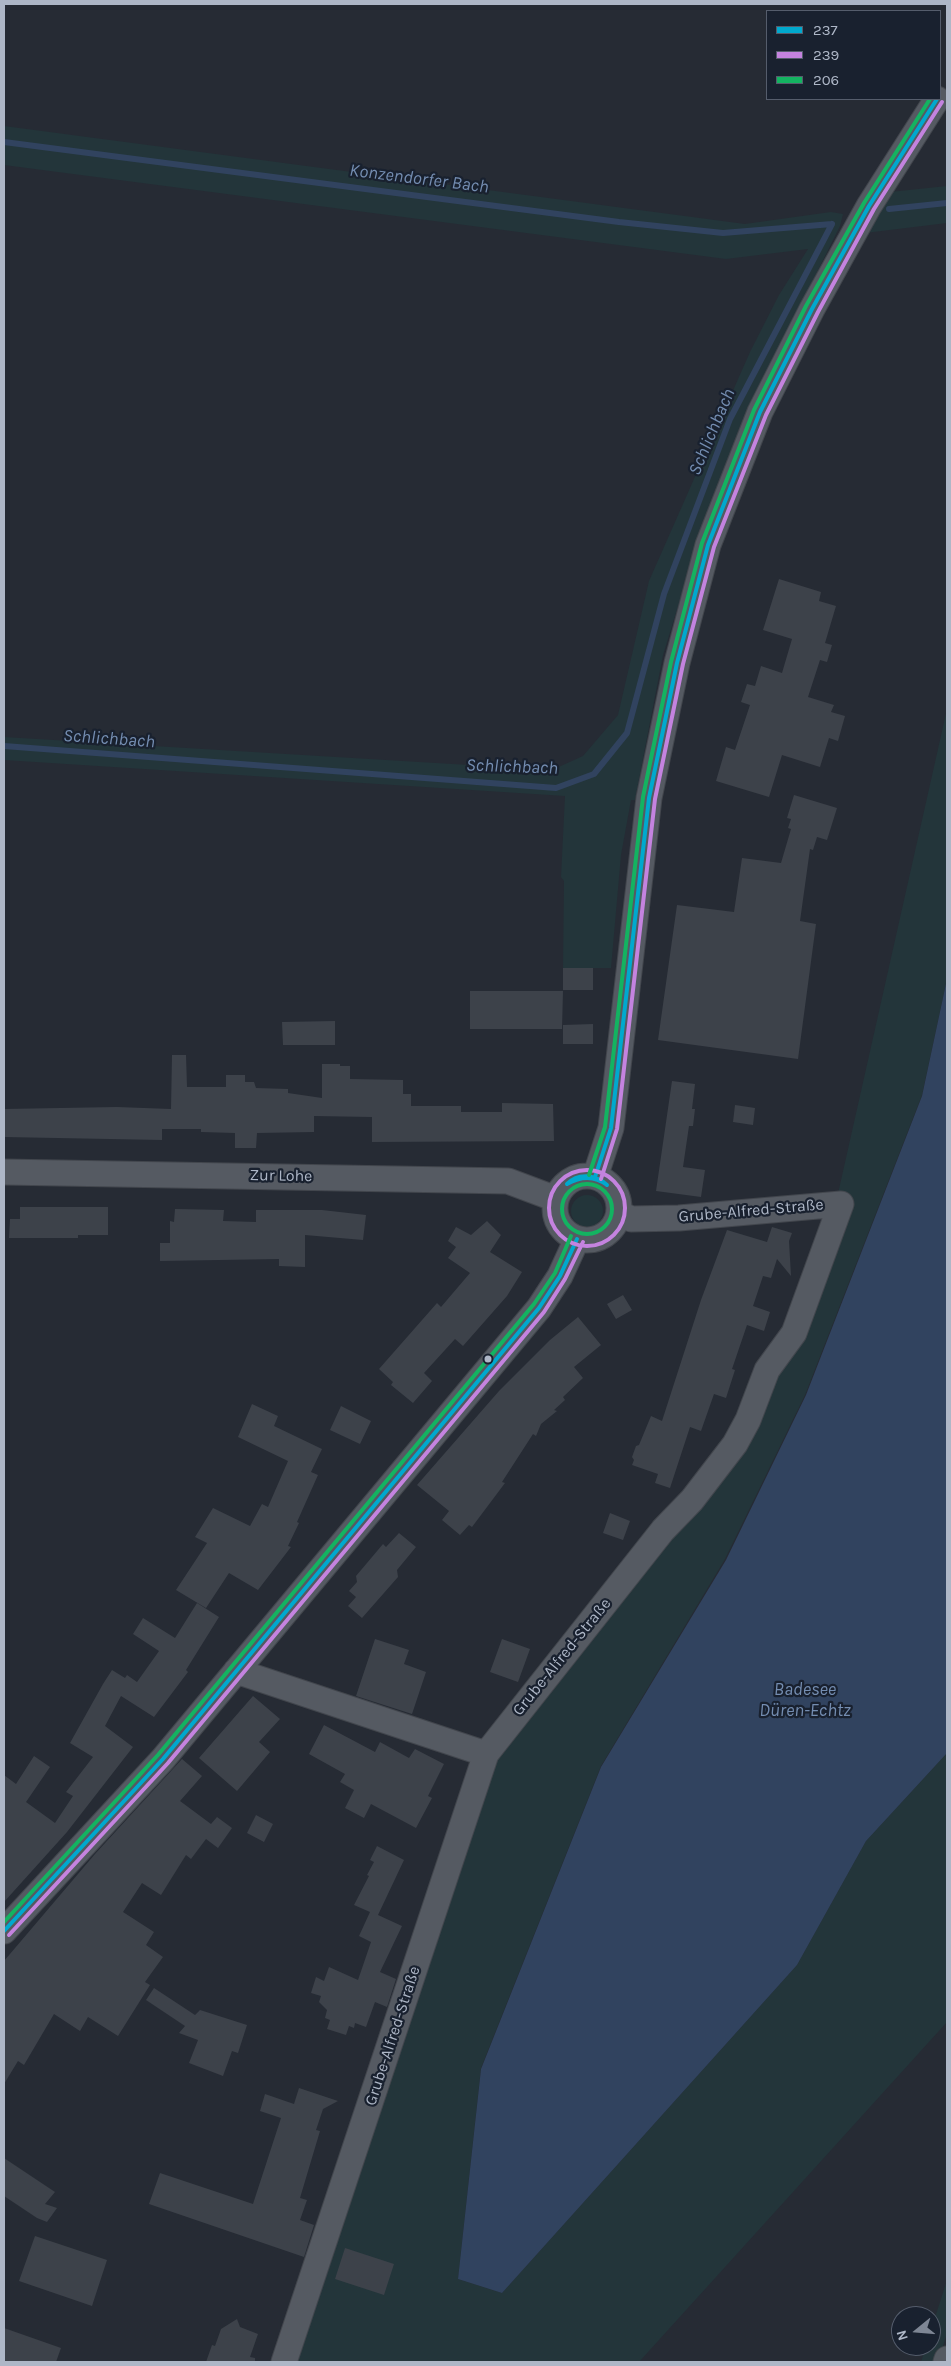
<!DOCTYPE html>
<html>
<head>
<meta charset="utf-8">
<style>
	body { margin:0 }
	#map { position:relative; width:951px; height:2366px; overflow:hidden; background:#262b34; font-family:Karla,sans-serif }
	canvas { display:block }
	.frame { position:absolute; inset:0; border:5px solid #aeb7c7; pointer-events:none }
	.legend { position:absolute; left:766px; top:10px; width:175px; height:90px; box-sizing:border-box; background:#19212f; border:1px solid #555d6c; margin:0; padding:6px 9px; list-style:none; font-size:15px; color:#aeb7c7 }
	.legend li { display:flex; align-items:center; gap:10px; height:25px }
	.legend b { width:25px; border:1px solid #555d6c }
	.north { position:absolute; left:891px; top:2306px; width:50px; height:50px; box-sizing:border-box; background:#19212f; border:1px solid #555d6c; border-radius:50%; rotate:253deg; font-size:14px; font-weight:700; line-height:20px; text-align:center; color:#aeb7c7 }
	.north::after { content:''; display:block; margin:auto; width:18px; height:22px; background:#7e8694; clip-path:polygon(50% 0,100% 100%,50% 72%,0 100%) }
</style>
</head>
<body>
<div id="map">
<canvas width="951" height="2366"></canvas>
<div class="frame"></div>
<ul class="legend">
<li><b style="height:6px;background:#00a9ce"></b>237</li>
<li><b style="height:6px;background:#c483df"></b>239</li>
<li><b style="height:6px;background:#13b361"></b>206</li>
</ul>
<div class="north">N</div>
</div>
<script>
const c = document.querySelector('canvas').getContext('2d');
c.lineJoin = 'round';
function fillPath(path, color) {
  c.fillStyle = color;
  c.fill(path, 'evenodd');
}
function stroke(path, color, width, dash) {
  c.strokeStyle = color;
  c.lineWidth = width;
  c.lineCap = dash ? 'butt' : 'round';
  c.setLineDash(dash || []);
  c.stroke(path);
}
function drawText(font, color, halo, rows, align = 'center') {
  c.font = font + ' Karla,sans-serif';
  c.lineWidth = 4.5;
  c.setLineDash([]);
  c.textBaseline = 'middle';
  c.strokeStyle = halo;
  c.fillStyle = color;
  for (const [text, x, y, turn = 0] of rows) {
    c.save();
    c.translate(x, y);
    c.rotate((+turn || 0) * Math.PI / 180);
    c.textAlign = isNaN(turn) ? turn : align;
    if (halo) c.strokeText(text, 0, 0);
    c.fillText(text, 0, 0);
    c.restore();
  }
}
fillPath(new Path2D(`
	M4,126l741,98 86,-12 12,2 -3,12 -91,183 -51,133 -35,113 -28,145h-4l-10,55 -10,113h-48l1,-87 -3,-4 4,-81 -561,-36v-23l548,33 31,-14 35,-41 31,-134 101,-229 29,-57 29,-46 -82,10 -722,-94z
	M947,186v37l-82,10 25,-41z
	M947,709v270l-25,116 -117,300 -80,164 -124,207 -120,302 -23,211 44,14 295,-328 69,-124 81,-88v269l-308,340h-348l206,-615 234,-285 106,-264z
	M571 1211a16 16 0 1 1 32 0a16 16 0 1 1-32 0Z
	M947,2280v53l-9,29h-17l5,-16h5v-16z`), '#23353a');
fillPath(new Path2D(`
	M947,979v774l-81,88 -69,124 -295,328 -44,-14 23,-210 120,-302 125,-207 80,-165 116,-299z`), '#31435f');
stroke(new Path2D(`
	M4,142l615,80 104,11 109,-9
	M889,209l58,-6
	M4,746l552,42 38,-14 33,-41 37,-139 66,-175 102,-195`), '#31435f', 6);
fillPath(new Path2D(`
	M779,579l42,13 -2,9 17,5 -11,37 7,2 -5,17 -7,-2 -12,37 26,8 -3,7 14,4 -7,25 -9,-3 -9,29 -38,-12 -13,42 -53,-16 10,-34 9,3 15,-45 -9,-3 6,-18 8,2 6,-20 21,7 10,-34 -29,-9z
	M794,795l43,13 -10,32 -10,-3 -4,13 -3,-1 -10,72 16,3 -18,135 -140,-19 19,-135 57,7 8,-54 39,5 10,-34 -3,-1 3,-9 -4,-1z
	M563,968h30v22h-30z
	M470,991h93l-1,38h-92z
	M335,1021v24h-52l-1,-23z
	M593,1024v20h-30v-19z
	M172,1055h14l1,32h39v-12h19v7h9l2,6 32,1v4l34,5v-34h18v2h10v13l53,1v14h8v12h50v6h41v-9l51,1 1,37 -182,1v-25l-58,-1v16l-57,1 -1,15h-21v-15l-34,-1v-3h-39v11l-158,-3v-28l113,-2 54,2z
	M672,1081l23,3 -3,25h3l-2,17h-4l-6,41 22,3 -4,27 -45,-6z
	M735,1105l20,3 -2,17 -20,-3z
	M20,1207h88v28h-30v3h-69l1,-19h10z
	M175,1209l49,1 -1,11 33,1v-12h66l44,5 -3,25 -58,-5v32l-26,-1v-7l-119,2v-18h10v-22l4,1z
	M487,1221l14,14 -11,17 32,20 -15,24 -44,50 -8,-7 -31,34 8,8 -19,22 -22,-18 2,-3 -14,-13 58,-66 4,4 29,-34 -22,-15 8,-11 -8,-6 8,-14 15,8z
	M772,1227l20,6 -3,8 2,35 -14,-17 -6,19 -8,-2 -10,30 17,6 -6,19 -17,-6 -15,44 3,1 -9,28 -12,-4 -13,37 -11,-4 -20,61 -15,-5 3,-9 -26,-9 2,-5 -2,-3 4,-11 3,-1 12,-29 11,5 39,-121 26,-70 40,12z
	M623,1295l9,15 -16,9 -9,-15z
	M578,1317l23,28 -27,22 9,11 -20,19 2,3 -11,10 3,1 -16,13 -5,12 -3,-2 -31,48 3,1 -33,44 -3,-2 -9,10 -18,-15 7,-9 -32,-26 82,-94 51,-51z
	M252,1404l26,12 -4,10 48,23 -11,23 7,3 -21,47 2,1 -11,23 3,1 -33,43 -29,-17 -23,35 -30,-18 31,-47 -12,-6 18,-29 37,18 12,-22 6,3 20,-46 -50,-24z
	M341,1406l30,15 -11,23 -30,-14z
	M610,1513l20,8 -7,19 -20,-7z
	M399,1533l17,14 -19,23 1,7 -36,41 -14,-12 8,-9 -7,-6 8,-9 -1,-6 27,-32 3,3z
	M197,1603l22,14 -33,53 2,2 -34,45 -33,-21 -16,30 28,21 -66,85 -63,70v-127l12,9 18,-28 16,11 -24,35 29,21 18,-27 -7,-4 27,-35 -23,-14 33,-59 9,-14 13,8 2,-3 10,7 22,-31 -26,-17 10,-16 32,20z
	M375,1639l34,11 -5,14 22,8 -14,42 -56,-18z
	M502,1639l28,10 -12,33 -28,-10z
	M253,1696l27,23 -21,23 11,10 -33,39 -38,-33z
	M324,1725l51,27 5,-10 29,16 6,-9 29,15 -16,32 4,2 -16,30 -45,-24 -7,14 -19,-10 9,-18 -14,-8 5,-8 -36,-20z
	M182,1759l20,17 -22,25 31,23 6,-7 15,11 -14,20 -12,-9 -15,20 -5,-4 -25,40 -19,-12 -19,29 31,20 -8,13 17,12 -18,25 5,3 -32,51 -30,-19 -8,14 -26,-17 -30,51 -6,-4 -14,23v-123l91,-107z
	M256,1815l17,9 -9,18 -17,-9z
	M377,1846l27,14 -26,55 24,11 -22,46 16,7 -9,28 -12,-5 -9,25 -11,-4 -1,5 -5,-2 -3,9 -19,-6 3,-9 -5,-2 2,-8 -8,-8 2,-6 -10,-3 5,-16 8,4 5,-14 29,13 13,-38 -12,-6 11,-24 -16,-7 15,-29 -2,-1 7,-13 -4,-2z
	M154,1988l41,27 5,-5 47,15 -9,28 -6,-2 -9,25 -34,-13 9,-23 -19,-7 6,-7 -39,-26z
	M299,2088l39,13 -15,8 -7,21 4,1 -20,67 7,2 -7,20 14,5 -10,32 -155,-53 11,-31 93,31 28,-86 -21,-7 5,-17 29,10z
	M4,2158l51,34 -10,12 12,4 -10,14 -10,-4 -33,-22z
	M35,2236l72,24 -15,46 -73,-25z
	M345,2248l49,16 -10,31 -49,-16z
	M237,2319l3,8 18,7 -8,23 5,1v4h-49l6,-17 3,1 6,-17z
	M4,2328l57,20 -5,14h-52z`), '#3d424a');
const minor = new Path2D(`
	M4,1172l504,9 48,18
	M555 1208a32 32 0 1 1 64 0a32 32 0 1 1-64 0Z
	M595,1177l16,-49 38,-330 28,-135 31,-118 52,-133 52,-103 57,-103 68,-107
	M236,1671l250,83
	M4,1931l159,-172 376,-451 21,-32 17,-37
	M284,2362l202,-608 177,-224 29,-30 43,-56 13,-24 19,-50 27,-37 47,-129 -162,14 -48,1 -12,-6
	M946,2362l1,-3`);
stroke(minor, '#42464d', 27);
stroke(minor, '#555a62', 25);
stroke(new Path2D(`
	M595,1177l16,-49 38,-330 28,-135 31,-118 52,-133 52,-103 57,-103 68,-107
	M567,1184c12,-12 29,-9 40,1
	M567,1184c14,-8 27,-9 40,1
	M4,1931l159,-172 376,-451 21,-32 17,-37`), '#00a9ce', 4);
stroke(new Path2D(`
	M549 1208a38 38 0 1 1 76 0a38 38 0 1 1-76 0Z
	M601,1179l16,-50 38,-330 28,-135 31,-117 52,-132 52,-103 56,-103 68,-107
	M9,1935l159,-172 376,-451 21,-33 18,-37`), '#c483df', 4);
stroke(new Path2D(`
	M589,1175l16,-48 38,-330 28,-135 31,-119 52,-133 52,-104 58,-103 66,-104
	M562 1209a25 25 0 1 1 50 0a25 25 0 1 1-50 0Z
	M4,1922l154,-167 376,-451 21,-31 16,-37`), '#13b361', 4);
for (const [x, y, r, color] of [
	[488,1359,4.5,"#aeb7c7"]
]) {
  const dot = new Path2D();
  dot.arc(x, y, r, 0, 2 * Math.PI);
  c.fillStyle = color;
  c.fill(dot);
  stroke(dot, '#19212f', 2);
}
drawText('16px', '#aeb7c7', '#19212f', [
	["Zur Lohe",281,1176,1],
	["Grube-Alfred-Straße",751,1211,-5],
	["Grube-Alfred-Straße",562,1657,-51],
	["Grube-Alfred-Straße",393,2036,-72]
]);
drawText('italic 18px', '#748db1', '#19212f', [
	["Konzendorfer Bach",419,179,7],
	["Schlichbach",712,432,-67],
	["Schlichbach",109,739,4],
	["Schlichbach",512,767,2],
	["Badesee",805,1690],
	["Düren-Echtz",805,1711]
]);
</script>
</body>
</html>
